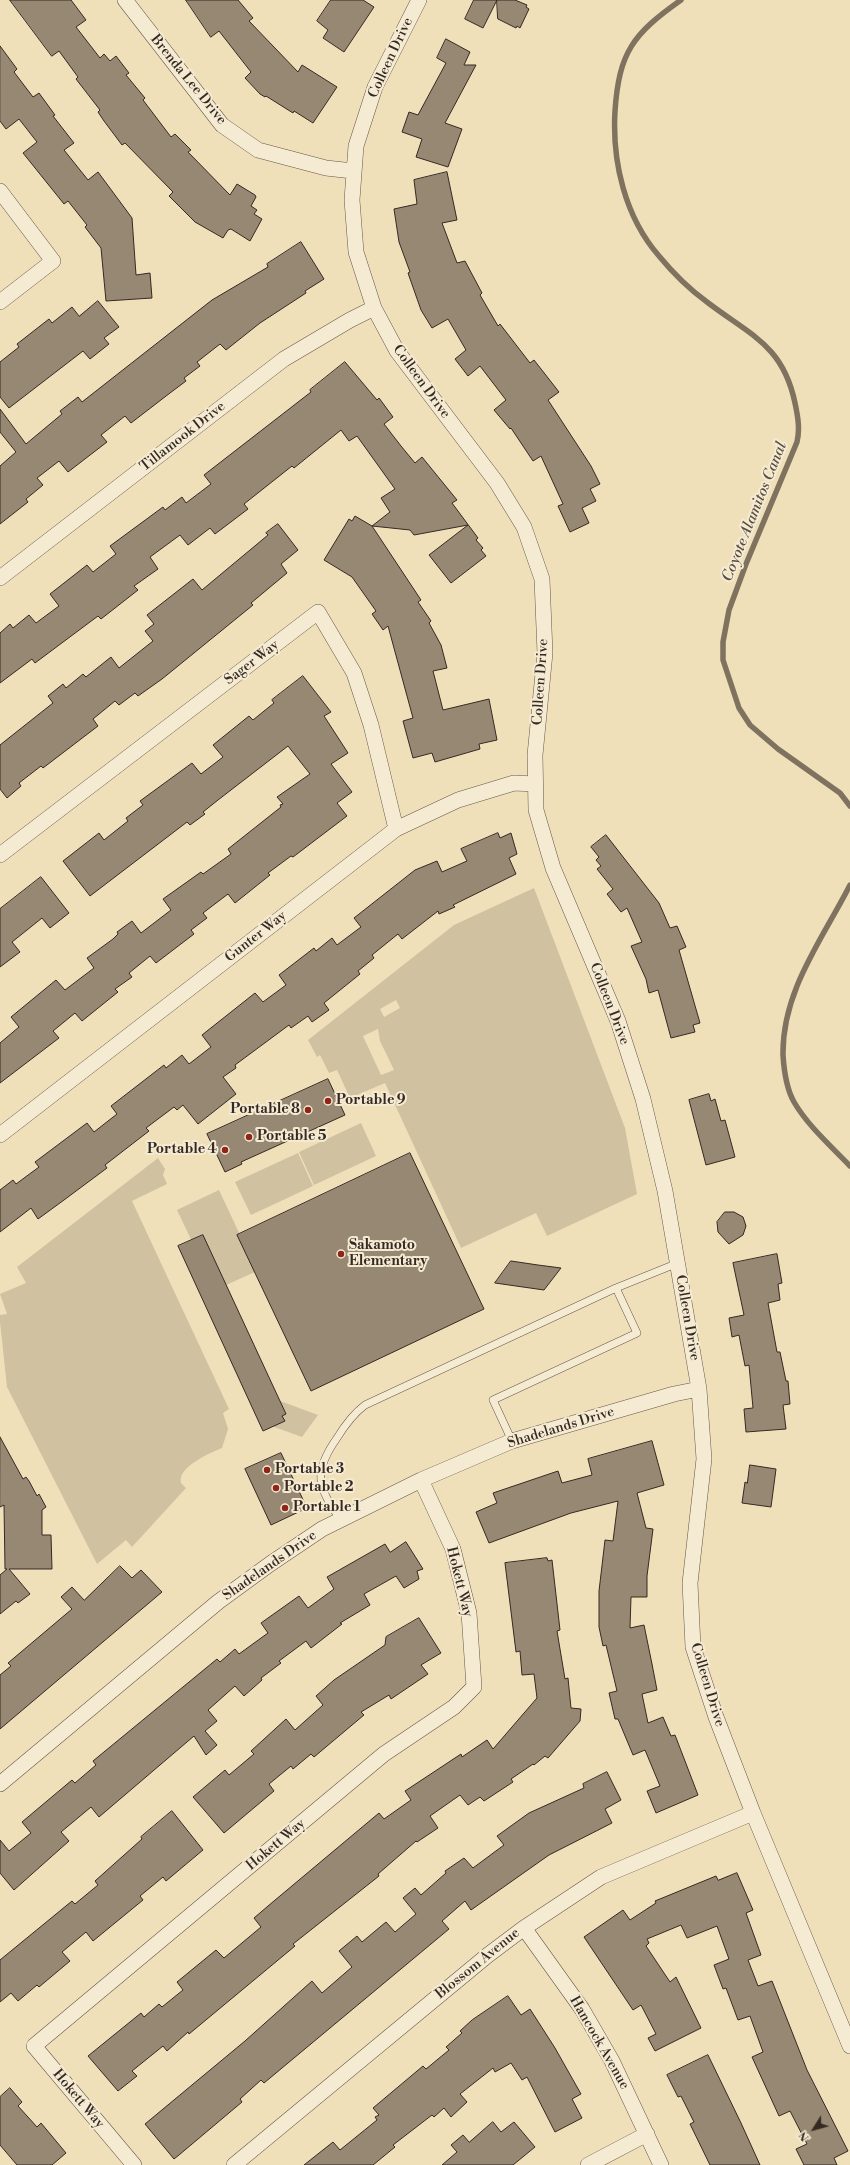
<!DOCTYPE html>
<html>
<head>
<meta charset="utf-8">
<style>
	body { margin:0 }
	#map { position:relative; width:850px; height:2165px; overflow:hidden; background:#f0e0ba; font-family:"Libre Bodoni",serif }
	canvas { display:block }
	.north { position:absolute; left:794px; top:2109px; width:40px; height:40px; -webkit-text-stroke:3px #f5ebd2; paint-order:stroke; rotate:233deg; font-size:11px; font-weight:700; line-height:16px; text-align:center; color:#352923 }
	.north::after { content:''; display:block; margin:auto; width:14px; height:18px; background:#352923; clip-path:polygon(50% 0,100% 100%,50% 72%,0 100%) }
</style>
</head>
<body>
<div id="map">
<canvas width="850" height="2165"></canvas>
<div class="north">N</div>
</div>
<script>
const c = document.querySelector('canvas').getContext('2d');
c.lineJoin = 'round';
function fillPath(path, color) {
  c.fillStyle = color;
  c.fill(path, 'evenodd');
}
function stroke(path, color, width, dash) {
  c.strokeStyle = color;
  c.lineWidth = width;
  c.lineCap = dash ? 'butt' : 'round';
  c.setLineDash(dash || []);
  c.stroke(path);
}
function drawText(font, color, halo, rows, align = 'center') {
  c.font = font + ' "Libre Bodoni",serif';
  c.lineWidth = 4;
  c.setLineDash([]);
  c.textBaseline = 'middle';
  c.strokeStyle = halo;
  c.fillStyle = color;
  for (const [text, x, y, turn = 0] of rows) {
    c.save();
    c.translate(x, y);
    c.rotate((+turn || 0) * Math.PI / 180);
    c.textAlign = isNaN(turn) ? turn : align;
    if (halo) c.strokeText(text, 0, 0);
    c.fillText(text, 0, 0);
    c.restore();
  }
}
fillPath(new Path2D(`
	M534,888l91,240 12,66 -90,42 -11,-23 -75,35 -76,-165 -35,15 -13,-28 -8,3 -9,-18 -3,2 -9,-17 146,-115zM396,1000l4,8 -16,9 -4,-8zM378,1029l2,12 14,29 -13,5 -18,-39z
	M361,1123l15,33 -62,29 -15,-33z
	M298,1153l15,33 -62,29 -16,-33z
	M158,1158l7,11 -2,6 4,9 -35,17 97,208 -6,4 5,16 -6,19c-12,5 -45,19 -41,35l5,5 -54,59 -6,-7 -29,24 -90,-177 -7,-65v-7l7,-1 -7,-20 26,-11 -9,-16z
	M219,1190l38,81 -42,19 -38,-80z
	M275,1399l43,16 -16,22 -39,-14z`), '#d0c1a0');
stroke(new Path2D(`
	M681,0c-48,34 -62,52 -66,111 -3,51 10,106 44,145 14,17 30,33 48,46 43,33 76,43 88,101 3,14 5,26 2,39l-51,122 -17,46 -6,32v18l16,48 11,17 28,24 62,44 10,13
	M850,885c-28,55 -68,106 -67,170 1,16 3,33 11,47 14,24 37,44 56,64`), '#7f725f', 5.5);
const building = new Path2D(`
	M10,0h61l15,20 -10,7 24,31 4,-4 6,7 6,-5 13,17 -3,2 19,23 -2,2 28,37 4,-3 16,16 -3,2 42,43 7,-11 18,11 1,2 -5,9 6,4 -3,4 8,5 -12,22 -19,-12 -3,1 -5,8 -28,-16 -26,-26 4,-4 -48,-49 -3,2 -18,-24 -6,-9 2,-2 -24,-31 2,-2 -19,-26 -7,5z
	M186,0h52l15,18 -4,3 49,51 4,-7 35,22 -24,36 -19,-12 -1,2 -27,-17 -1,1 -5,-3 -15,-16 6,-6 -32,-41 -8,6z
	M331,0h32l11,7 -30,45 -21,-14 5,-8 -11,-9z
	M474,0h23l-14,28 -18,-9z
	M497,0h18l12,5 -1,2 3,2 -9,19 -3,-2 -1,2 -18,-9z
	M446,39l24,13 -6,13h12l-31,58 17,6 -14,38 -32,-10 6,-18 -20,-7 7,-20 9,3 28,-52 -9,-5z
	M0,46l17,23 -3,3 19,25 6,-4 16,22 -2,1 21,27 -10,7 24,30 10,-8 34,46 4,57 14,-2 2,25 -46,3 -5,-53 -16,-21 2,-2 -19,-24 -4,3 -41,-51 14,-11 -18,-23 -13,10 -6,-8z
	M447,172l10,48 -15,3 15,40 8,-2 17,32 -2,2 18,31 2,-2 30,39 4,-3 25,32 -11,8 43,66 9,18 -10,5 6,12 -14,7 7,15 -19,9 -12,-26 5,-2 -22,-48 -8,5 -22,-33 -1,1 -16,-19 12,-10 -26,-34 -12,10 -13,-17 11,-9 -18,-31 -16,9 -11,-18 -13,-37 2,-1 -11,-30 -5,-33 23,-5 -3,-24z
	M301,242l23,37 -19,12 1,2 -46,30 -34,27 -6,-6 -23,18 3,4 -16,12 2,3 -16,12 -39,30 -6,-7 -24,19 6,7 -39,30 -9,-11 -22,17 6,7 -17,14 2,3 -28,22v-58l16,-14 -16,-20v-23l26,35 36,-30 -2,-3 18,-14 4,5 130,-102 56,-33 -1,-3z
	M98,301l21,26 -15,11 5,6 -19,15 -7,-8 -74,57 -9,-11v-35l19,-15 -2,-3 32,-25 3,4 20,-16 7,9z
	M345,362l32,38 2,-2 14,19 -9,7 17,22 14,17 7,-6 35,43 -5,3 26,35 -2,2 7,8 -2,2 5,6 -35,27 -22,-28 39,-30 -54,10 -4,-5 -38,-4 49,74 -3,2 13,19 -2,2 12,22 6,23 -14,3 10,39 46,-11 8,41 -18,4 1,5 -45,13 -3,-9 -19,5 -10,-37 10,-3 -25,-92 -5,4 -11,-16 4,-3 -24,-34 -28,-17 25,-41 3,2 3,-5 17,10 18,-14 -9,-14 14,-9 -38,-53 -8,5 -8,-11 -47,38 -2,-2 -48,38 4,5 -33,25 -5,-6 -22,17 -8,-10 -30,22 8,12 -24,17 4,4 -37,29 -3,-3 -63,47 -3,-4 -32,24v-50l10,-9 3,4 16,-13 7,8 23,-17 -9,-12 37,-29 6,7 23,-18 -6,-8 53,-39 2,3 17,-13 4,6 25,-19 -7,-9 107,-83 -1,-2z
	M278,524l20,26 -17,14 6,9 -36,30 2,2 -91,74 -24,17 -3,-3 -16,12 -4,-4 -22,18 5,7 -55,42 -2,-2 -22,17 2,3 -14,12 -7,-9v-44l53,-42 -5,-7 15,-12 3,4 17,-14 3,3 25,-20 8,11 34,-27 -8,-10 9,-7 -7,-9 46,-36 9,11 66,-55 -2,-2z
	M303,676l28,36 -7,4 24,37 -17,11 21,28 -15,11 10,13 -54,41 -2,-1 -23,17 2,2 -35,28 -7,-9 -25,19 4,5 -16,12 3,4 -38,29 -6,-7 -21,17 3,4 -17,12 3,3 -36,29 -7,-8 -22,18 6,7 -59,45v-40l19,-16 -8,-10 45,-37 9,10 29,-22 -7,-10 26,-19 5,-5 -1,-2 15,-11 9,12 30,-23 -8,-11 38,-27 2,2 28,-20 -3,-5 53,-42 -1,-2 3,-1 -6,-7 33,-23 -22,-28 -70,54 -15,12 2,2 -15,11 -3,-3 -97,74 -27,-35 36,-28 5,7 24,-19 -2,-3 17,-13 -3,-4 52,-38 9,11 22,-17 -10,-12 36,-29 4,4 21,-17 -2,-3z
	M498,833l2,5 11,-5 6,21 -8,4 7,16 -63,31 2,2 -16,7 -1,-3 -36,28 -4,-5 -26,21 2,3 -16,13 2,3 -36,29 5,7 -17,12 -4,-6 -17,12 -2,-3 -54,40 1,3 -13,9 13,17 -38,30 -15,-19 -6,5 -3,-3 -28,21 3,3 -44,34 2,3 -43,32 -26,19 -7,-11 -31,24v-42l13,-10 3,4 23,-17 -4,-5 52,-39 7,9 23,-18 -6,-8 53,-41 2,3 16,-13 7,9 22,-17 -9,-12 53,-42 8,9 23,-17 -7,-10 35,-27 2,3 16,-13 5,7 24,-18 -7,-9 61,-48 22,-9 5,11 25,-11 -6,-12z
	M606,835l53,68 11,25 7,-2 9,21 -7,3 21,73 -7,2 2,7 -24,6 -13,-48 -9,3 -3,-14 -15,-33 11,-4 -15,-34 -6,4 -14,-18 6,-5 -16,-20 4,-3 -5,-6 3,-3 -8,-10z
	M41,877l28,36 -19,15 -8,-10 -30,24 8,10 -20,15v-58z
	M328,1079l17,36 -104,47 1,2 -17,8 -18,-38z
	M709,1094l2,7 4,-2 6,22 4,-1 10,37 -29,8 -17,-65z
	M410,1153l74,156 -173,82 -74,-156z
	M725,1212h9l9,5 3,9 -3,9 -14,9 -11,-12 -1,-10z
	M203,1235l83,179 -4,2 3,5 -22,10 -85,-185z
	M777,1254l5,29 -4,1 2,16 -12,3 9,49h3l6,29h2l2,23 -7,1 3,24 -40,3 -2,-23 9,-1 -4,-43 -4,1 -6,-31 -7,2 -3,-19 15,-3 -11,-52z
	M511,1261l27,4 23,3 -17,22 -49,-7z
	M0,1437l23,42 3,-2 3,4 8,15 2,-2 7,13 -4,3v25h9l1,34h-43l21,25 -12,9 -2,-2 -16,13v-39l7,-6h-2l-1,-64 -4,2z
	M652,1441l12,44 -27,8 9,35 7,1 -6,47v21h-16l-1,31 14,-3 8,39 5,26 -15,4 6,29 15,-6 8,19 4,-1 23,60 -42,18 -9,-22 13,-5 -15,-36 -12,5 -15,-36h-3l-6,-26 8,-2 -11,-46 -3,1 -4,-19v-36l6,-51 8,1 5,-40 -47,12 -82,30 -13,-31 21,-9 -4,-10 65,-22 4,12 30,-8 -4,-16z
	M281,1453l26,55 -36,17 -26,-56z
	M750,1465l26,4 -5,38 -29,-4 3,-21 2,1z
	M406,1542l17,27 -6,2 2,8 -15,9 -8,-12 -32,18 6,11 -30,18 2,1 -31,24 -5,-7 -27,20 2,2 -20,15 1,2 -18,16 -9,-10 -27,24 9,11 -12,10 12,14 -11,10 -12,-19 -95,81 -8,-10 -30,25 8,9 -55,49 -14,-17v-33l9,11 22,-18 -9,-11 50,-42 3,3 21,-18 -3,-4 124,-102 3,3 15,-13 4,5 29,-21 -7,-10 38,-27 9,12 26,-19 -7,-12 58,-33 5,8z
	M547,1558l1,3 4,-1 8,70 -3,1 8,48 3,-1 3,30 10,1 -1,12 -32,37 -3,-2 -11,9 -1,-1 -22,15 2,3 -29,19 -4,-4 -12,8 -8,-10 -30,21 8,12 -21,14 -1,-1 -38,33 1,2 -86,68 2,2 -106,88 -1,-2 -21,19 -4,-5 -31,25 5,5 -19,15 -30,-35 53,-43 3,4 15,-13 3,3 21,-17 -6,-8 39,-32 8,8 37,-31 -7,-9 14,-12 111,-93 5,6 27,-19 -6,-9 56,-37 1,3 25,-17 6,9 44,-51 -3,-24 -12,1 -2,-24 -4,1 -11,-89z
	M120,1566l12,12 9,-8 21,22 -162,137v-54l11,-9 -3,-3 64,-54 -11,-12 11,-10 12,13z
	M419,1618l22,35 -20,12 7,9 -37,25 -2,-4 -28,17 3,3 -50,42 -3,-3 -18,15 -2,-3 -22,18 5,7 -50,42 -31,-36 32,-27 4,5 25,-21 -3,-3 35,-32 9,11 28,-25 -7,-9 18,-16 51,-35 1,-8z
	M607,1772l14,28 -16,9 7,14 -63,32 -78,55 -6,-9 -23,20 7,8 -185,154 -3,-3 -21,19 2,3 -63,53 -5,4 -29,-35 100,-83 67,-60 10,12 30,-26 -13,-16 18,-15 5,6 24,-20 9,10 21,-18 -13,-16 12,-10 6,7 25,-22 -1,-2 19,-13 9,10 31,-23 -7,-9 32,-23 55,-25 -1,-4z
	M172,1811l31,39 -37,31 -3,-4 -23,19 3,4 -50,41 -7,-9 -24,20 8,9 -31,26 -2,-2 -19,16 -7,-8 -11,9v-42l72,-59 3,3 23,-19 -3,-4 47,-42 -1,-2z
	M737,1873l16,37 -7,3 15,42 -13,5 10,26 14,-5 35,89 41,81 -14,7 3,7h-33l-8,-16 11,-5 -17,-33 -11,5 -27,-59 11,-5 -13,-36 -12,4 -12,-32 -3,1 -9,-24 15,-6 -12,-33 -30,12 -6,-13 -34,14 2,4 -3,3 24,36 6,-5 25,51 -46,23 -7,-13 8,-4 -15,-29 -8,5 -49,-73 39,-27 7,10 26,-17 -1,-2 61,-25 2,4z
	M508,1996l13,19 9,-6 25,39 26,46 -9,5 10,19 -27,14 -28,-55 -5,3 -11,-17 -16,9 -2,-4 -33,26 7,8 -16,15 -7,-9 -10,9 -2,-2 -39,30 2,2 -22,18h-69l29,-23 7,8 37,-30 -2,-3 4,-2 -6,-7 50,-42 3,3 23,-19 -3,-3 16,-14 -2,-2 12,-11z
	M708,2055l33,68 19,42h-50l-20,-41 4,-2 -13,-26 -3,1 -11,-22z
	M10,2088l12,14 -4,4 19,21 4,-4 25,30 -14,12h-35l-17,-20v-48z
	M493,2122l8,10 13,-10 21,25 -22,18h-71l15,-13 -6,-7 12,-10 6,7z`);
fillPath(building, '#968872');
stroke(building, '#352923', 1);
const lane = new Path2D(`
	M512,1441l-19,-41 144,-67 -21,-45
	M340,1519c-23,-33 -27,-47 -3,-81 8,-13 16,-24 28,-33l251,-117 62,-25`);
const street = new Path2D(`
	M125,0l97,125 36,25 68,18 27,3
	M419,0l-44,87 -19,59 -4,54 4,52 18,56 23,43 100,132 27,44 18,52 3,74 -10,102 1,55 17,58 65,153 25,78 22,92 34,198 5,70 -14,124 3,64 23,70 37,96 97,233
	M0,191l53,70 -53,41
	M0,578l284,-219 66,-39 24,-12
	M0,855l318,-243 36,61 17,52 25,104
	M0,1135l396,-306 62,-29 56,-17 21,1
	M0,1784l218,-182 52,-38 52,-35 99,-49 91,-39 162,-47 25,-5
	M524,1928l58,81 30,52 49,104
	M134,2165l-100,-119 350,-292 70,-47 20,-20 -5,-74 -16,-64 -32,-69
	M234,2165l254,-210 36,-27 77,-51 152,-64
	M588,2165l59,-31`);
stroke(lane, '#645749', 8);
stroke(street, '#645749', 16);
stroke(lane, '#f5ebd2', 7);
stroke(street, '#f5ebd2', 15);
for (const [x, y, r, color] of [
	[328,1101,4,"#8f2418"],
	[308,1110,4,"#8f2418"],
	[249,1137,4,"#8f2418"],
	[225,1150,4,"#8f2418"],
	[341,1254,4,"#8f2418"],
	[267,1470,4,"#8f2418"],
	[276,1488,4,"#8f2418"],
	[285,1508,4,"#8f2418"]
]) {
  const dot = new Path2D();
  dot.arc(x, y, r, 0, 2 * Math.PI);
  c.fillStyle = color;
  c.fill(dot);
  stroke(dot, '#f5ebd2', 1.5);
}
drawText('14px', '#352923', '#f5ebd2', [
	["Colleen Drive",391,58,-65],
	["Brenda Lee Drive",188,80,51],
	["Colleen Drive",421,382,54],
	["Tillamook Drive",183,437,-38],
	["Sager Way",252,663,-37],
	["Colleen Drive",541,682,-86],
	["Gunter Way",256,937,-38],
	["Colleen Drive",609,1004,69],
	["Colleen Drive",687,1318,80],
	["Shadelands Drive",561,1428,-17],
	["Shadelands Drive",270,1566,-35],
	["Hokett Way",459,1582,76],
	["Colleen Drive",707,1685,73],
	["Hokett Way",276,1845,-40],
	["Blossom Avenue",478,1964,-39],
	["Hancock Avenue",599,2043,60],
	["Hokett Way",78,2099,50]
]);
drawText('bold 14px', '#352923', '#f5ebd2', [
	["Portable 9",336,1101],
	["Portable 8",300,1110,"right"],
	["Portable 5",257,1137],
	["Portable 4",217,1150,"right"],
	["Sakamoto",349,1246],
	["Elementary",349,1262],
	["Portable 3",275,1470],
	["Portable 2",284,1488],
	["Portable 1",293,1508]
], 'left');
drawText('italic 15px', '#5a4d41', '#f5ebd2', [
	["Coyote Alamitos Canal",755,512,-68]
]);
</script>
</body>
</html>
